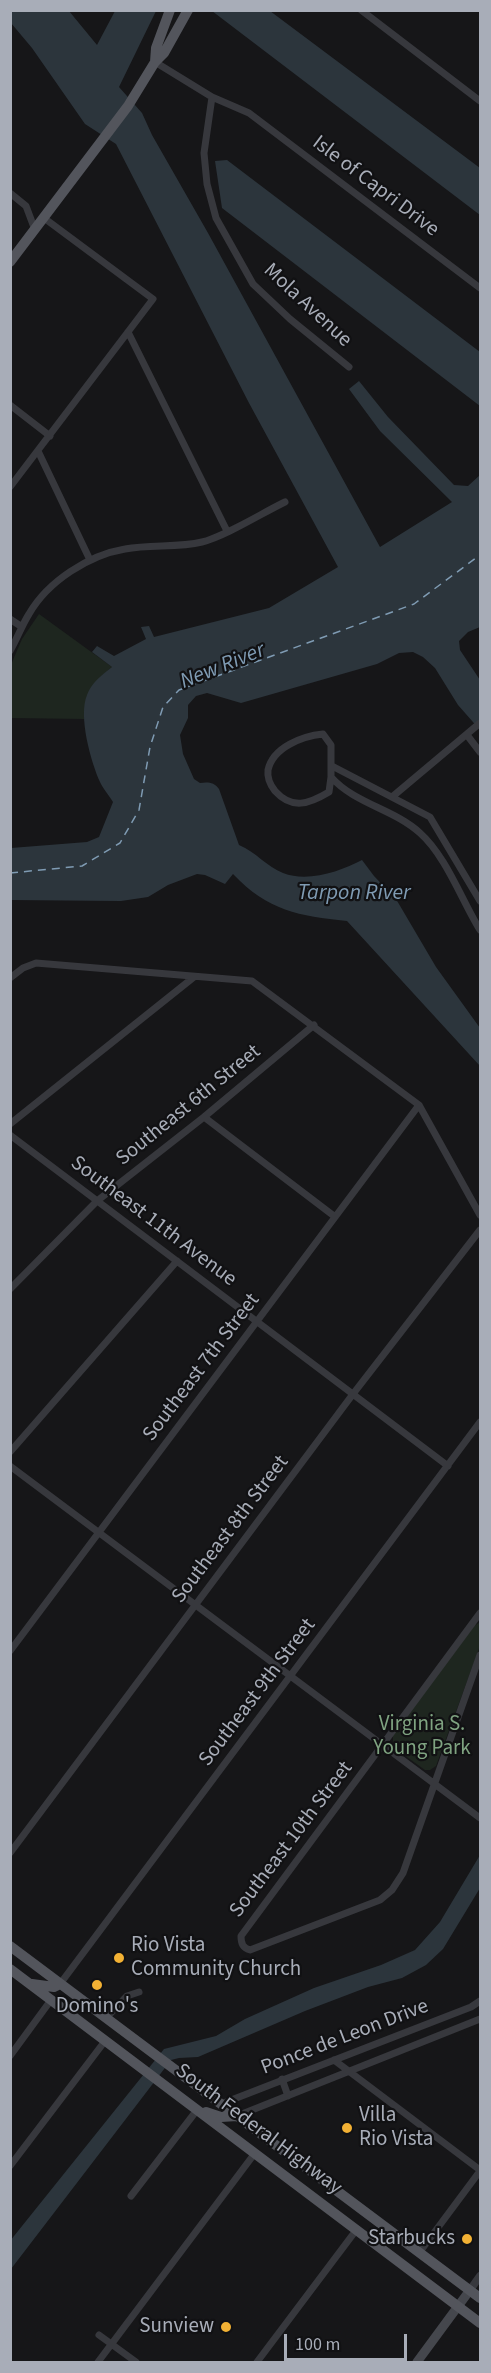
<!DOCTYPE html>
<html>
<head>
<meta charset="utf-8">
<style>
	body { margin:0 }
	#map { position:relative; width:491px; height:2373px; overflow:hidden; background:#161618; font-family:"Source Sans 3",sans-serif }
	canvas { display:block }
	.frame { position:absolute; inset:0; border:12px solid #a8adb8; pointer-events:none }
	.scale { position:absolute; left:284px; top:2334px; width:123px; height:27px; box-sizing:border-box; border:3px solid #a8adb8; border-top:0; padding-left:8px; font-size:18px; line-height:21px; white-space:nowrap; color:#a8adb8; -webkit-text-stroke:4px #111113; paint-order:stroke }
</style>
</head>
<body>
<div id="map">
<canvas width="491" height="2373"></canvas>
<div class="frame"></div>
<div class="scale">100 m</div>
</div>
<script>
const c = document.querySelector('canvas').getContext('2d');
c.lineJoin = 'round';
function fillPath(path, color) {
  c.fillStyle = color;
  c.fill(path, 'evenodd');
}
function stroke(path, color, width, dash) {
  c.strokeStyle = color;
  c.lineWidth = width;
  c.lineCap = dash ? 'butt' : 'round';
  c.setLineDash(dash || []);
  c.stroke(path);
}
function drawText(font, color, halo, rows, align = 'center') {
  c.font = font + ' "Source Sans 3",sans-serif';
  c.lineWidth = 4.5;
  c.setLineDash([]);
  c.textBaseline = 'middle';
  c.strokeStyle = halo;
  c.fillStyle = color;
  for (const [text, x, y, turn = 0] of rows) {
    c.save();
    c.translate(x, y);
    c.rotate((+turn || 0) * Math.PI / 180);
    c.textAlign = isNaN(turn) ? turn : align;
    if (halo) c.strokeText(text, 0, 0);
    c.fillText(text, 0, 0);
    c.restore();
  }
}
fillPath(new Path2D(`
	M39,614l73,53c-20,17 -27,25 -27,52l-74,-1 -1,-51 12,-28z
	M480,1622v24l-44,120 -6,4h-5l-32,-23v-12l81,-109z`), '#1e261f');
fillPath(new Path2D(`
	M10,11h59l28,34 18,-34h41l-37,76 23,26 10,22 56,98 172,314 72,-45 -72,-71 -31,-42 10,-8 29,36 66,68 14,1 12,-11v152l-12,5 -9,9 1,9 20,30v50l-22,-25 -23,-37 -12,-11 -10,-5 -14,1 -22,11 -136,39 -34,-10 -11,3 -8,9v13l-8,17 3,19 11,25 6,4c8,-1 14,-1 19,6l20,56c17,7 28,22 44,28 25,10 58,-2 79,-13l12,16 22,23 40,68 44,61v38l-133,-145c-48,-5 -79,-10 -114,-47l-8,10 -20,-9 -8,-1 -29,11 -20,12 -27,4 -110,-1v-52l76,-6 12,-5 14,-35c-4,-7 -10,-13 -13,-20 -9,-20 -22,-66 -13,-87 4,-12 15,-20 25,-28l-20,-15 5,-6 17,10 32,-17 -5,-12 8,-1 5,11 115,-29 69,-41 -89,-164 -133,-259 -31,-20 -53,-76 -21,-25z
	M212,11h58l210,157v47z
	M227,160l253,192v54l-258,-198 -7,-47z
	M480,1855v33l-37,61 -17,16 -24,13 -34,9 -63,24 -107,46 -19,1 -8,2 -160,209 -1,-28 154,-192 52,-13 29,-17 69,-31 67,-23 34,-15 25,-28z`), '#2c353c');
stroke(new Path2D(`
	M10,873l72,-7 38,-23 19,-33 11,-63 13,-40 16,-17 235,-86 66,-49`), '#7f9bb3', 1.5, [8, 6]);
stroke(new Path2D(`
	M361,10l119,91
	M155,62l57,35 37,16 231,175
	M212,97l-8,56 3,31 9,34 37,66 37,35 59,48
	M10,193l16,13 9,24
	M128,332l99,199
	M10,405l40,31
	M38,451l52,109
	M10,487l143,-188 -109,-81
	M10,619l12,8
	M10,651c7,-12 12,-26 19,-37 19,-33 60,-59 96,-65 26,-5 52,-1 77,-7 24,-6 60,-29 83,-40
	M467,735l13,17
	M332,766l98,51 50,84
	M331,777l-2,15c-20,12 -37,18 -54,-1 -4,-5 -8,-13 -7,-21 5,-23 35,-34 55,-36l8,11v32c24,27 63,32 89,56 26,23 42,68 60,97
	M392,797l88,-74
	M10,978l13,-10 13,-5 216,18 167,124 61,110
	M204,1117l130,99
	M10,1124l184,-147
	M10,1135l438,331
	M10,1289l87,-88 107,-84 110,-92
	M10,1452l167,-191
	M10,1466l470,352
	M480,1613l-239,323c0,8 2,12 9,14l130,-50 12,-10 11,-17 77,-218
	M10,1651l409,-546
	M10,1853l343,-459 127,-164
	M60,1984l420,-562
	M106,2018l21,-22 12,-4
	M10,2056l41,-56
	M334,2060l146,110
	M282,2079l6,17
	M221,2104l250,-97 9,-6
	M237,2116l243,-97
	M10,2166l95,-125
	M131,2196l66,-86
	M419,2253l61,-82
	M99,2335l37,27
	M98,2362l157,-209
	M257,2362l100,-133`), '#37383d', 7);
stroke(new Path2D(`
	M470,2290l10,-14`), '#37383d', 8);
stroke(new Path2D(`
	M417,2362l53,-72`), '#45474d', 9);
stroke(new Path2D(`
	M155,62l1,-14 14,-38
	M10,262l118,-156 27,-44 9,-9 24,-43
	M10,1946l470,352
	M10,1969l470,354
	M32,1984l22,3 6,-3
	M206,2112l15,5 16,-1`), '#53555c', 10);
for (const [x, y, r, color] of [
	[119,1958,6,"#f2b134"],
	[97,1985,6,"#f2b134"],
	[347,2128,6,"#f2b134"],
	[467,2239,6,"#f2b134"],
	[226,2327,6,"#f2b134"]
]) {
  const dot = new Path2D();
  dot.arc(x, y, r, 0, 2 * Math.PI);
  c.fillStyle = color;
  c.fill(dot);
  stroke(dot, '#111113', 2);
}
drawText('21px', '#a8adb8', '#111113', [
	["Isle of Capri Drive",375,187,37],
	["Mola Avenue",307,306,43],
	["Southeast 6th Street",189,1106,-39],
	["Southeast 11th Avenue",153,1222,37],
	["Southeast 7th Street",202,1368,-53],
	["Southeast 8th Street",231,1530,-53],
	["Southeast 9th Street",258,1693,-53],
	["Southeast 10th Street",292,1840,-53],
	["Ponce de Leon Drive",345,2038,-21],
	["South Federal Highway",258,2130,37]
]);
drawText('21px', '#7fa381', '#111113', [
	["Virginia S.",422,1725],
	["Young Park",422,1749]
]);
drawText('21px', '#a8adb8', '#111113', [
	["Rio Vista",131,1946],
	["Community Church",131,1970],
	["Domino's",97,2007,"center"],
	["Villa",359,2116],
	["Rio Vista",359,2140],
	["Starbucks",455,2239,"right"],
	["Sunview",214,2327,"right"]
], 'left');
drawText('italic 22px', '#7f9bb3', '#111113', [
	["New River",223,667,-22],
	["Tarpon River",354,894]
]);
</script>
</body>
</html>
